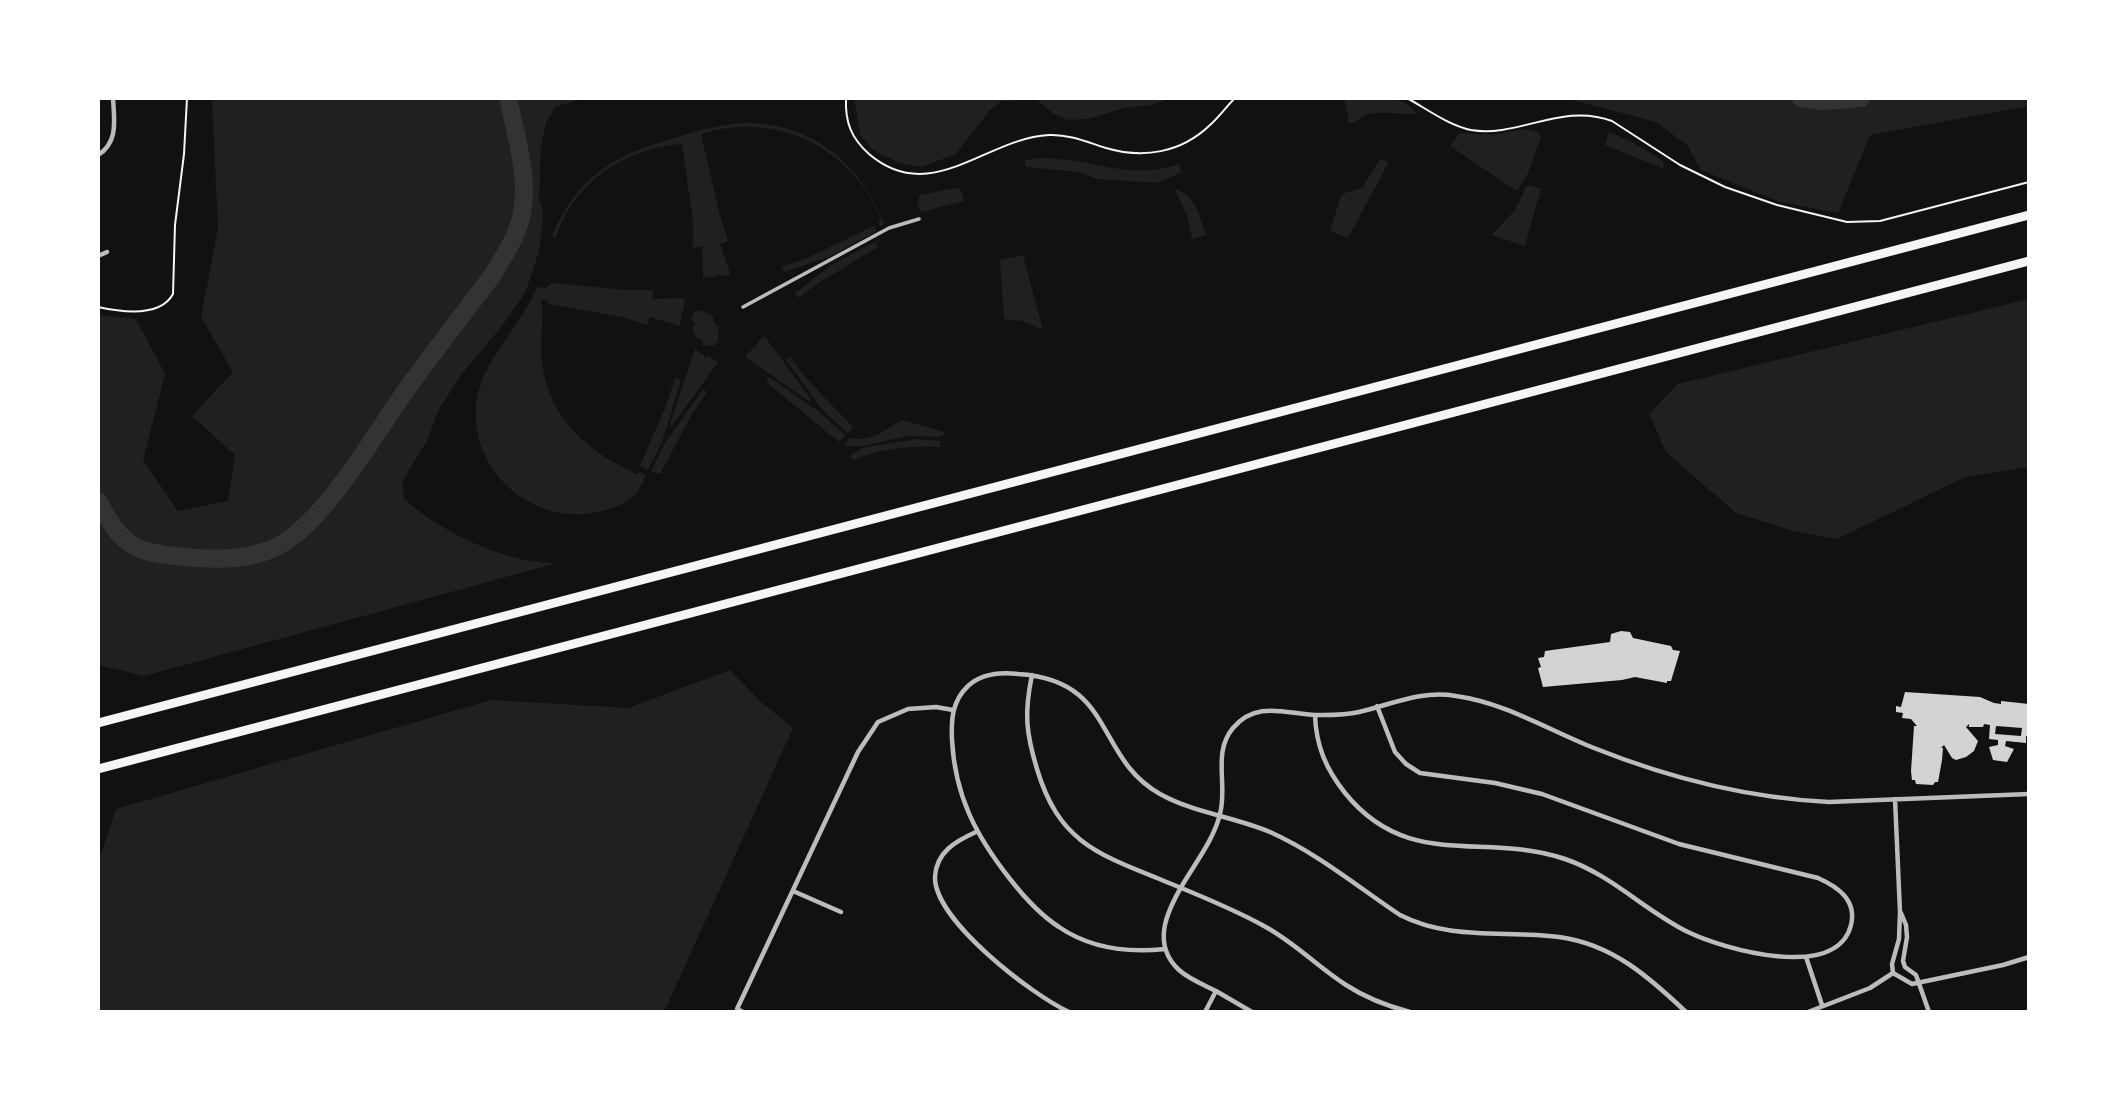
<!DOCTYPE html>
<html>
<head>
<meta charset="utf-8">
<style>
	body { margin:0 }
	#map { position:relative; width:2127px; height:1110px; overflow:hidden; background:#111; font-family:"Open Sans",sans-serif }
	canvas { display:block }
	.frame { position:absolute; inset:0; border:100px solid #fff; pointer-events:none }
</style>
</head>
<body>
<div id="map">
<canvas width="2127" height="1110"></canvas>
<div class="frame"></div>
</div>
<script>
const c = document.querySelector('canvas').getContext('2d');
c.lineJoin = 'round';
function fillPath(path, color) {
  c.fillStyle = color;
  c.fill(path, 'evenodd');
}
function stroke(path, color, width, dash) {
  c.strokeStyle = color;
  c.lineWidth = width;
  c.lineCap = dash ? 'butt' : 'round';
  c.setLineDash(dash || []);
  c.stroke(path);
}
fillPath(new Path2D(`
	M212,98h372l-29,9 -9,15 -5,24 -2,53 4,12 -1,15 -3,25 -7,22 -7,20 -23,33 -41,49 -23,36 -10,28 -26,43 2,17c37,33 103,65 153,64l-413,113 -46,-11v-350l38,4 29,55 -22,86 35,51 50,-10 7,-46 -43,-39 41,-44 -32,-55 17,-89z
	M854,98h317l-20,7 -27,3 -36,11 -20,1 -14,-6 -17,-14 -36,1 -12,10 -33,43 -35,13 -22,-4 -26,-13 -13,-15z
	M1344,98c23,0 58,-7 72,16 -16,0 -32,-3 -46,0 -8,1 -12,9 -21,9z
	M1565,98h464v8l-159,29 -32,78 -58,-11 -79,-32 -14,-25 -31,-23z
	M742,123c68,-1 117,38 142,100l-2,5 -4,-6 3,-3c-28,-71 -106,-109 -180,-85l19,82 8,25 -8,3 10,29 -1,2 -10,1 -1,-3 -2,3 -13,2 -1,-31h-9v-26l-11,-77c-57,4 -108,38 -126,93l-4,-1c27,-62 63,-81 126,-99 21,-7 42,-12 64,-14z
	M1526,129l11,3 4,5 -13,36 -11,18 -67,-45 10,-13 32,2z
	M1609,132l23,10 31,19 1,8 -59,-24z
	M1040,158c50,-1 90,24 138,6l4,8 -24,11 -61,-4 -18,-7 -53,-5 -1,-7z
	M1380,159l9,3 -41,76 -18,-7 11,-35 4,-3 17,-5z
	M1527,185l14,4 -16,57 -33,-11 23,-25z
	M954,188l7,2 3,11 -43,11 -4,-9 3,-8z
	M1175,189c20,5 25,29 31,46l-14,4 -4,-21z
	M874,226l3,5 -48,26 -46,15 -1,-5 25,-9z
	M875,242l3,5 -58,35 -22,16 -3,-5 38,-29z
	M1023,255l20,75 -20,-9 -19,-2 -4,-59z
	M552,283l74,7h27v9l30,-1 2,2 -2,11 -3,1 2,2 -2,12 -30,-9 -3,8 -25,-8 -73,-13 -5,-5 -3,1c4,16 -1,35 0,53 4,62 43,97 96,121l2,-2 7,3c-3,6 -6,13 -10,19 -9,10 -26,15 -38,18 -65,14 -128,-40 -122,-107 5,-45 44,-77 61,-118l8,1z
	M2029,299v168l-64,10 -128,62 -44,-8 -57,-18 -70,-61 -17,-38 29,-30z
	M699,310l13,5 4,11h3l-1,15 -5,5 -10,-1v-5l-7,-2 -4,-9 3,-6 -4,-3 3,-7z
	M765,337l46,62 -1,3 -65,-45 8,-9 3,1 -1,-3 7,-8z
	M695,349l9,6v3l3,-2 11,6 -46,64 -2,-2z
	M790,357l16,21 47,49 -5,6 -23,-20 -39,-53z
	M769,377l49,34 27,24 -6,7 -73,-60z
	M675,378l6,2 -19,62 -14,28 -8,-4 27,-63z
	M703,389l4,3 -15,22 -32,60 -9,-3 14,-28z
	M902,420l42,12v3l-4,2 -33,-1 -43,10h-21l7,-8c20,5 35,-8 52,-18z
	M916,439l25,2 -1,6c-30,-1 -58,1 -86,13l-5,-3 13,-9z
	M730,670l30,31 33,27 -129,284h-566v-149l18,-54 375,-109 137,8z`), '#202020');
stroke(new Path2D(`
	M1801,98l22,3 38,-3
	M98,501c25,46 35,51 87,56 28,3 63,3 89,-9 50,-23 102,-116 135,-162 27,-37 55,-73 83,-110 8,-14 18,-28 24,-43 18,-42 1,-92 -8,-135`), '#333', 18);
fillPath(new Path2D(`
	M1621,631l9,1 3,6 38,8 2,4 7,1 -9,30h-4v2l-32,-6 -13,3 -79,7 -5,-19 3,-1 -3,-9 6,-1 1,-6 65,-9 1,-8z
	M1905,692l75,5 14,6 7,1v-3l28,3v33l-3,-1v7l-20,-2 -1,5 9,3 -7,13 -14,-2 -4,-13 9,-2v-5l-9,-1 1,-14 -6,-1 -1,3h-14v-3l-3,3 12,14 -4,10 -8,6 -10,3 -4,-2 -8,-13 -3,3h2l-1,12 -4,22h-3l-2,3 -17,-1 -1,-4h-3l-1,-9 3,-45h3l-6,-7 -9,-1 1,-5 -7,-1v-6l5,1zM1996,726l26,2 -1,8 -26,-2z`), '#d3d3d3');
stroke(new Path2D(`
	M846,98c-1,24 5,40 23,56 62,53 117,-16 180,-19 20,-1 38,7 57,13 37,11 75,5 104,-23 9,-8 16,-18 25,-27
	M1407,98c20,11 41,27 64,32 47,8 91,-28 141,-9l68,44 45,22 52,18 70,17 33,-1 149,-39
	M98,307c23,5 62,11 75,-13l2,-69 9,-71 3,-56`), '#f5f5f5', 2);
stroke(new Path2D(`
	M743,307l146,-79 30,-9`), '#bcbcbc', 3.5);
stroke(new Path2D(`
	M98,155c21,-13 16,-36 15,-57
	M98,256l9,-4
	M1032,675c-8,38 -6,58 5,94 21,70 57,84 120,109 36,15 73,29 107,48 30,16 54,41 82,59 20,13 41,21 64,27
	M1315,715c1,31 11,54 30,78 64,79 139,38 220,66 47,16 80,52 123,73 35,17 149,50 163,-7 6,-25 -13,-38 -33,-47l-139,-34 -137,-50 -47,-11 -75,-10 -14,-9 -11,-12 -18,-46
	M1895,799l5,113 -1,27 -7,25 1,9 19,11 91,-19 26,-8
	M976,832c-20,9 -40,20 -41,45 -1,43 97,118 134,135
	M793,891l48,21
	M1901,913l5,12 1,12 -4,24 2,6 11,8 13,37
	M1165,949c-38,4 -74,0 -106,-22 -20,-13 -35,-30 -49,-48 -34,-43 -55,-83 -58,-139 -1,-20 0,-39 16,-54 13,-12 33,-14 50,-12 98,6 76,83 142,120 34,19 75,23 110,38 47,21 88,55 130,83 51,26 104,15 159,22 53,7 90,40 127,75
	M1806,957l16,48
	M1216,991l36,21
	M743,1012l-6,-3 121,-257 20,-30 30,-13 28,-2 17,3
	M1205,1012l11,-21c-12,-6 -27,-12 -37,-21 -28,-26 -12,-59 4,-86 13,-22 31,-45 37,-70 8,-29 -8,-61 13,-86 25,-30 57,-12 89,-13 12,0 25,0 37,-3 34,-8 62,-22 97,-16 50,7 92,34 138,52 75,30 154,50 235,54l200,-8
	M1808,1012l62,-24 23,-15`), '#bcbcbc', 4.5);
stroke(new Path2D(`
	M98,723l1931,-508
	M98,769l1931,-508`), '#f5f5f5', 9);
</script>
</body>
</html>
